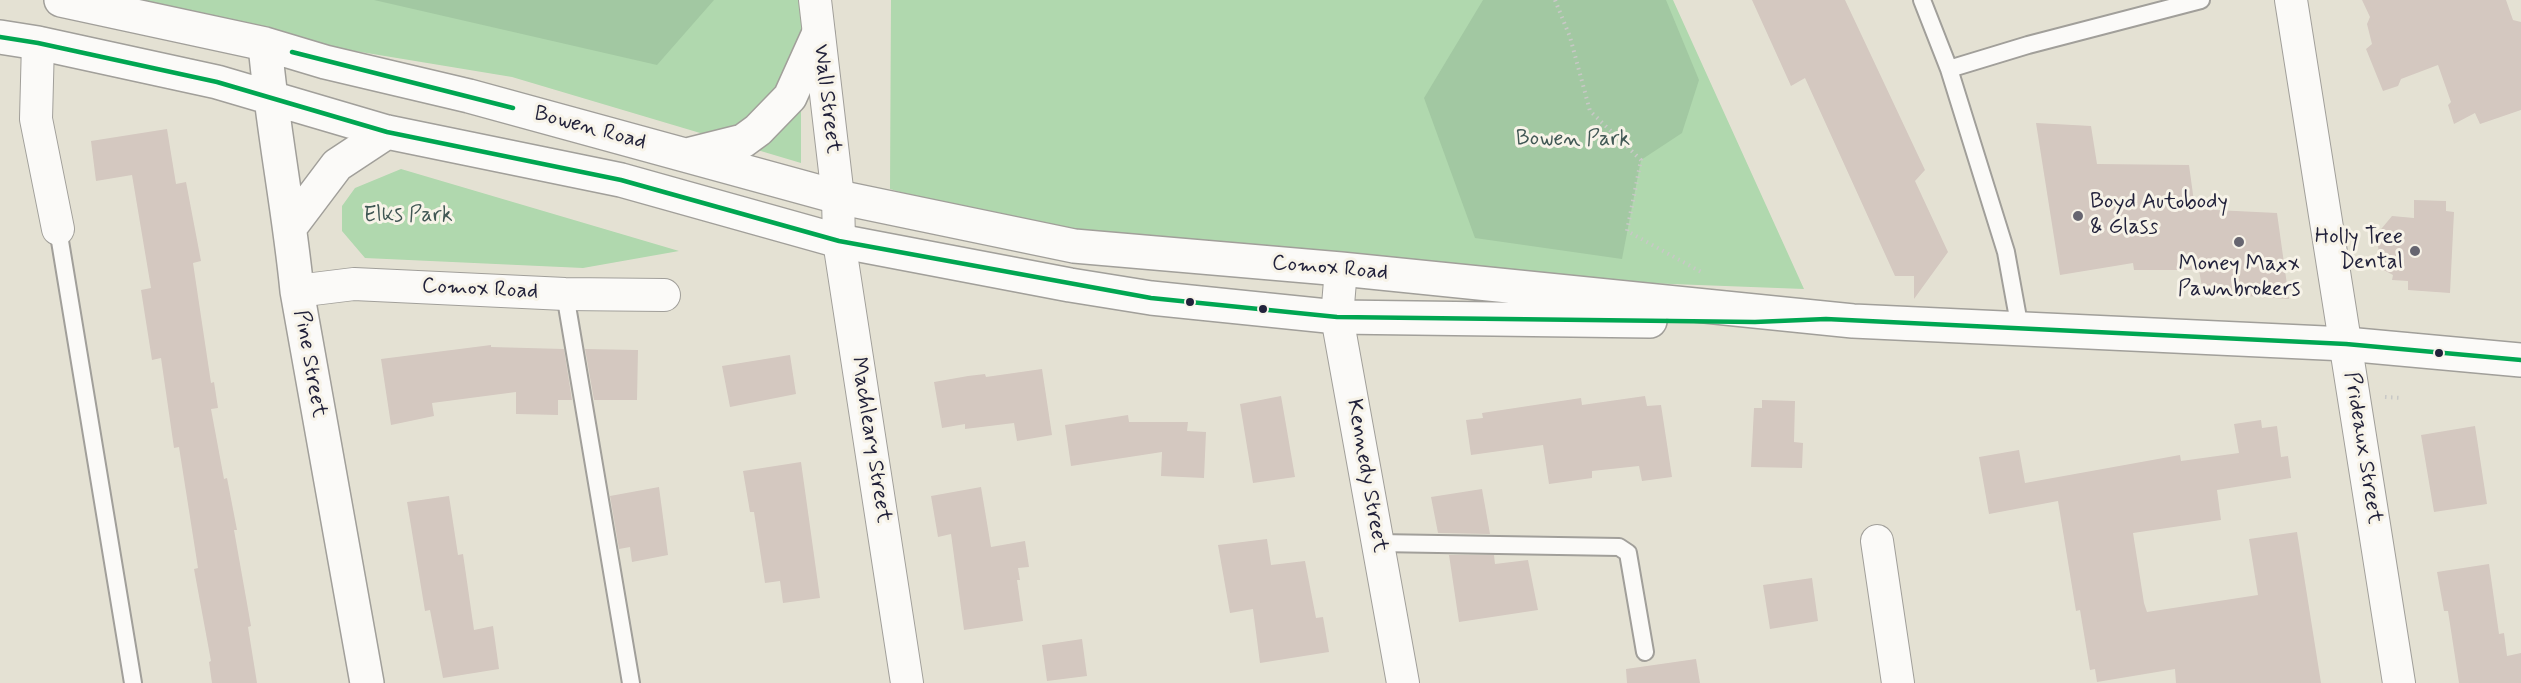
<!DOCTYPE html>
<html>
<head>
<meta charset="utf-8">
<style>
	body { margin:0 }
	canvas { display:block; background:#e4e1d3 }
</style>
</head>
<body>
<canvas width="2521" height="683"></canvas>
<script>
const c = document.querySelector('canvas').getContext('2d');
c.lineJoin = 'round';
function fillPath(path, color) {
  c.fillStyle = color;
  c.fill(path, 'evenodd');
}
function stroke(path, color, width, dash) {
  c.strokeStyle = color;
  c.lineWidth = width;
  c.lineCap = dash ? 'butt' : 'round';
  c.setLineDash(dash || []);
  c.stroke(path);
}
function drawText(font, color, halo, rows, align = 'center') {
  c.font = font + ' Mynerve,sans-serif';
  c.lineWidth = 6;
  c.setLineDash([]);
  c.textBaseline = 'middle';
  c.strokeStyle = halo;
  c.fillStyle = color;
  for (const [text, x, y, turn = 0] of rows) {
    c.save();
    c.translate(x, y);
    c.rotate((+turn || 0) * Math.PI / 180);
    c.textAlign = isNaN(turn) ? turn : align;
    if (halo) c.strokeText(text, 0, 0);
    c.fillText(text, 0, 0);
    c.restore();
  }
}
fillPath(new Path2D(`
	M46,0h755v163l-289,-86z
	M891,0h782l131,289 -660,-25 -254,-75z
	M401,169l278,82 -96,17 -218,-10 -23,-27v-25l13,-18z`), '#b0d8ae');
fillPath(new Path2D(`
	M374,0h340l-57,65z
	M1483,0h183l33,80 -17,53 -41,27 -19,99 -147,-21 -51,-140z`), '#a2c8a2');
fillPath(new Path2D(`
	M1752,0h93l80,170 -10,11 33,71 -34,47v-23h-19l-90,-198 -14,8z
	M2362,0h144l7,20 8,2v88l-41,14 -5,-11 -21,11 -6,-19 3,-3 -13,-37 -37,14 -3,7 -15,5 -17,-42 6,-5 -5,-20 3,-7z
	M2036,123l55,3 6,38 92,1 6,44 82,4 12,86 -86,-6 -4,-23h-65l-1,-7 -73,12z
	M167,129l9,55 10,-2 15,79 -8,2 18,120 3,-1 4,26 -7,1 13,70 3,-1 10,52h-3l17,96 -3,1 9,56h-45l-3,-21 2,-1 -17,-92 4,-1 -19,-121 -5,1 -13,-90 -9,2 -11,-70 10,-2 -19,-113 -36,6 -5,-40z
	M2414,200l32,1v10l8,1 -4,81 -42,-3v-9l-16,-1 1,-5 -13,-7 -3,-34 15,-18 22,2z
	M491,345v2l73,2 8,51h-14v15l-42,-1v-22l-84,11 2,13 -43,9 -10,-66z
	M585,349l53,1 -1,50h-43z
	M790,355l6,39 -66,13 -8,-41z
	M1042,369l10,66 -35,6 -3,-18 -49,6v-5l-23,4 -8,-46 34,-6 17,-2 1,3z
	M1281,396l14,81 -42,6 -13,-79z
	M1645,396l2,10 14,-1 11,72 -30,4 -3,-15 -47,5v7l-43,6 -6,-39 -72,10 -5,-35 17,-2 -1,-5 99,-15 1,7z
	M1762,400l33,1 -1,41 9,1 -1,25 -51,-1 3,-59h8z
	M1128,415l1,7h59l-1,9 19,1 -2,46 -43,-2 1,-24 -91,14 -6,-41z
	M2261,420l1,8 15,-2 4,31 7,-1 3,22 -74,12 4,30 -88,13 11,70 3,9 111,-17 -9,-56 48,-7 24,151h-145l-1,-14 -78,13 -2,-13 -5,1 -10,-60 -4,1 -18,-110 -69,13 -10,-57 40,-7 6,33 155,-28 1,6 58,-8 -5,-29z
	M2475,426l12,78 -53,8 -13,-77z
	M801,462l19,136 -37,5 -3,-22 -15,2 -11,-71h-4l-7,-41z
	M659,487l9,68 -36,7 -2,-15 -11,2 -9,-53z
	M981,487l10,60 34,-6 4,26 -11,1 2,12h-3l6,41 -59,9 -13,-96 -13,3 -7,-41z
	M1482,489l8,45 -52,-1 -7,-36z
	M449,496l9,59 5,-1 11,76 19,-4 6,43 -56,9 -13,-68 -5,1 -18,-109z
	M1267,539l4,26 34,-4 11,57 7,-1 6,35 -69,11 -7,-54 -23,4 -12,-68z
	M1449,555h45l1,9 33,-4 10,50 -79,12z
	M2489,564l10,70 5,-1 3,23 14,-3v30h-62l-11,-72h-4l-7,-39z
	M1812,578l6,43 -48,8 -7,-44z
	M1082,639l5,37 -40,5 -5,-36z
	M1696,659l4,24h-73l-1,-14z`), '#d4c8c0');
const lane = new Path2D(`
	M1922,0l27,69 57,183 14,77
	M1949,69l79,-24 173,-45
	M58,229l75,454
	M565,294l66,389
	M1378,543l241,4 9,6 17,99`);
const street = new Path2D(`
	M815,0l23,197 1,44 68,442
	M2291,0l108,683
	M38,43l-2,76 22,110
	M1341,269l-4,48 66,366
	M297,291l57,-7 211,10 99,1
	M1877,541l21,142`);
const secondary = new Path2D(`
	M61,0l204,44 60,18 144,34 369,101 236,49 267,23 512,52 493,23 175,16
	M0,37l38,6 179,39 170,50 234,48 218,61 231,44 81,13 186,19 313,4
	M265,44c7,82 24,164 32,247l70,392
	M687,155l56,-14 15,-11 32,-33 28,-62
	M291,226l46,-61 50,-33`);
stroke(lane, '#a19f9a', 20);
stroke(street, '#a19f9a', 34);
stroke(secondary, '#a19f9a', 36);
stroke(new Path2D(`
	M1555,0l15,37 20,74 51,49 -14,71 76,42
	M2385,397l17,1`), '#c8c8c6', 4, [1.5, 4.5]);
stroke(lane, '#fbfaf8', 16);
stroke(street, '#fbfaf8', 32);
stroke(secondary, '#fbfaf8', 33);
stroke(new Path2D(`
	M0,37l38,6 179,39 170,50 234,48 218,61 312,57 186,19 418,5 71,-3 520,25 175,16
	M292,52l221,56`), '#00a651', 4.5);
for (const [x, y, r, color] of [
	[2078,216,6,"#666570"],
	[2239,242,6,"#666570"],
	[2415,251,6,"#666570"],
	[1190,302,5,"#22223b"],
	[1263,309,5,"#22223b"],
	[2439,353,5,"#22223b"]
]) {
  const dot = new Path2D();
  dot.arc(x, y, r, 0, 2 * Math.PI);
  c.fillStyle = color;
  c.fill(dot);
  stroke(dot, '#f7f3e8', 2);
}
drawText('22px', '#22223b', '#f7f3e8', [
	["Wall Street",826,99,83],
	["Bowen Road",590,129,15],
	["Comox Road",1330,269,5],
	["Comox Road",480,290,3],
	["Pine Street",309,364,80],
	["Machleary Street",870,440,81],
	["Prideaux Street",2362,448,81],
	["Kennedy Street",1366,476,80]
]);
drawText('22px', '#405754', '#f7f3e8', [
	["Bowen Park",1573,140],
	["Elks Park",408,216]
]);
drawText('22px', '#22223b', '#f7f3e8', [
	["Boyd Autobody",2090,203],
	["& Glass",2090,228],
	["Holly Tree",2403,238,"right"],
	["Dental",2403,263,"right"],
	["Money Maxx",2239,265,"center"],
	["Pawnbrokers",2239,290,"center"]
], 'left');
</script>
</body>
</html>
